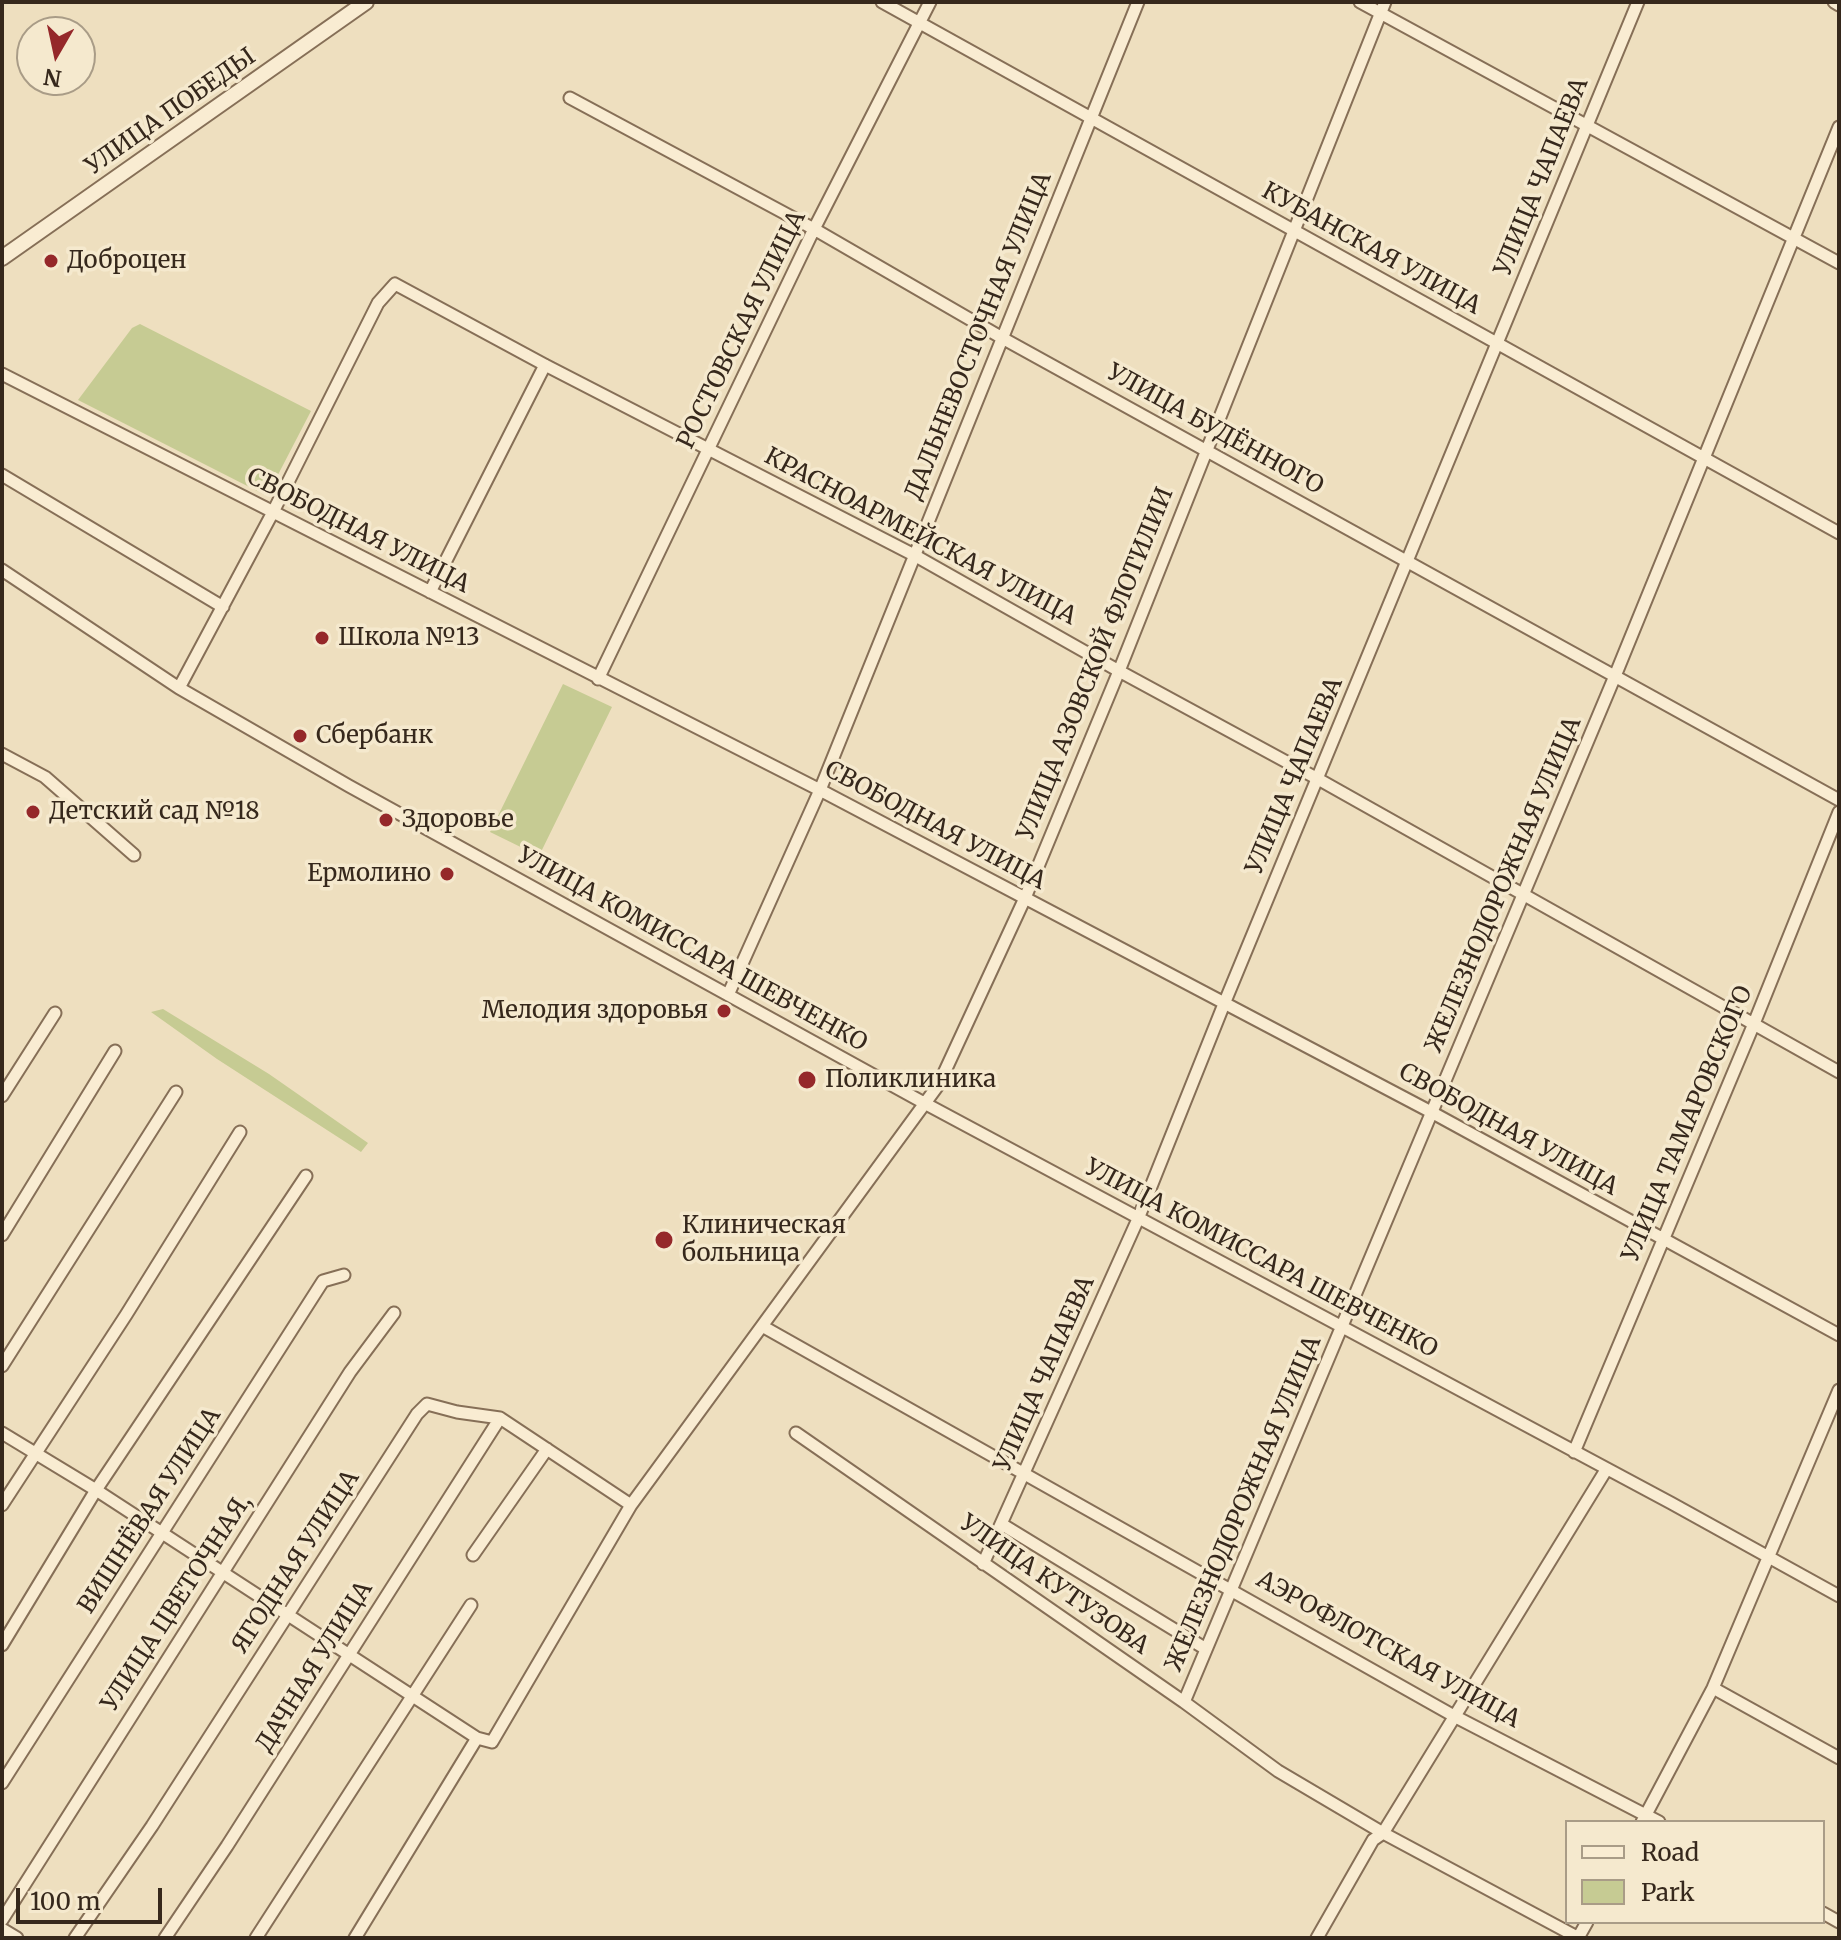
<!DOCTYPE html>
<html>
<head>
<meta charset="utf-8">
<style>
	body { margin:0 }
	#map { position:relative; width:1841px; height:1940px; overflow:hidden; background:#eedfbf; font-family:Merriweather,serif }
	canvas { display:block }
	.frame { position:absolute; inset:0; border:4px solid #36281c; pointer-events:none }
	.legend { position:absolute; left:1565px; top:1820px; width:260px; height:104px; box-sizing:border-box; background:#f5e9ce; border:2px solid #a99c87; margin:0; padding:10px 14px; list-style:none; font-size:24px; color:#36281c }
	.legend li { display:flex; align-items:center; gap:16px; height:40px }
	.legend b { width:40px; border:2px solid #a99c87 }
	.north { position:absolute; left:16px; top:16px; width:80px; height:80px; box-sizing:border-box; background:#f5e9ce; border:2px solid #a99c87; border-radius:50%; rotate:189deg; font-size:22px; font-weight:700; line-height:32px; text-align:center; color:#36281c }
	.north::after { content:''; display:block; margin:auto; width:28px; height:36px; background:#95282a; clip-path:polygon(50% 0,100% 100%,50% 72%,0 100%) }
	.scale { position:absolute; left:16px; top:1888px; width:146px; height:36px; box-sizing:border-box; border:4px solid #36281c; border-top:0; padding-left:10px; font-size:24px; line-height:28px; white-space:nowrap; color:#36281c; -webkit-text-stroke:6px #f5e9ce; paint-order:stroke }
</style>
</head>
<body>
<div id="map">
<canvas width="1841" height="1940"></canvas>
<div class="frame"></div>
<ul class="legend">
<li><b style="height:10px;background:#f9ecd2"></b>Road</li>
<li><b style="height:22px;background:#c6cb93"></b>Park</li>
</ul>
<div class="north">N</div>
<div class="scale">100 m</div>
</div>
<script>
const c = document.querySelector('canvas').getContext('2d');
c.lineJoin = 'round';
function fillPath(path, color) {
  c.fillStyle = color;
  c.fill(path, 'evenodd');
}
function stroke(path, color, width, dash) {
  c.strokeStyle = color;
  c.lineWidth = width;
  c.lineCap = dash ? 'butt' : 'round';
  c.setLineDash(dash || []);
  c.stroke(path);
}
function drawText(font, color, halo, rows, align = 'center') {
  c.font = font + ' Merriweather,serif';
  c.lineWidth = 7;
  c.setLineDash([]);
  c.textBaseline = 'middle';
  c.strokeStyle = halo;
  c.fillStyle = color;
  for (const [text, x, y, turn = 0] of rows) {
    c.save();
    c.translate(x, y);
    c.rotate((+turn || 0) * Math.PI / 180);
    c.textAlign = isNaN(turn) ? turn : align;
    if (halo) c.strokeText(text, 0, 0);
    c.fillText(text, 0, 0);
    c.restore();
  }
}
fillPath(new Path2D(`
	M140,324l171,87 -44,85 -189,-96 54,-72z
	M563,684l49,23 -73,149 -49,-24z
	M163,1009l106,65 99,69 -7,9 -144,-93 -66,-47z`), '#c6cb93');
const minor = new Path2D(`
	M882,2l957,531
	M1360,2l479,261
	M1834,2l5,3
	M570,98l244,131 190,110 835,461
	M2,374l818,416 613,323 406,222
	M2,475l221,132
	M2,570l177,118 170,98 577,318 745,399 168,93
	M430,592l115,-227
	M598,679l216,-450 116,-227
	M179,688l94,-176 105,-209 17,-19 150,81 369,190 205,116 199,108 521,293
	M2,754l43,23 89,78
	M728,995l92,-205 318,-788
	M2,1096l53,-83
	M2,1235l113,-184
	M762,1326l692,390 205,106
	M2,1366l174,-274
	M2,1433l94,57 381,248 15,4 139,-237 308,-421 86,-186 94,-227 266,-669
	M796,1433l388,269 94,69 105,62 196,105
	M1574,1452l179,-426 86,-214
	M2,1505l124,-190 114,-183
	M1003,1525l203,124
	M473,1555l74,-106
	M983,1564l155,-345 86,-215 414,-1002
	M2,1645l94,-155 210,-314
	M1713,1688l126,70
	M1184,1702l431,-1026 224,-549
	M2,1783l321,-502 21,-6
	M1642,1822l71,-134 126,-298
	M1823,1913l16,9
	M2,1920l348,-548 44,-59
	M2,1929l15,9
	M75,1938l77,-112 265,-412 10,-10 30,8 43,6 131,87
	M165,1938l62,-92 273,-428
	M256,1938l215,-333
	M355,1938l122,-200
	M1317,1938l56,-98 10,-7 223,-363
	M1578,1938l9,-16`);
const tertiary = new Path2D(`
	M2,258l364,-256`);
stroke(minor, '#866f57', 15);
stroke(tertiary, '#866f57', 18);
stroke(minor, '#f9ecd2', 11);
stroke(tertiary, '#f9ecd2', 14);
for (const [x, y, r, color] of [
	[51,261,8,"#95282a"],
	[322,638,8,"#95282a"],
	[300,736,8,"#95282a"],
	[33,812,8,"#95282a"],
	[386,820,8,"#95282a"],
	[447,874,8,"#95282a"],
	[724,1011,8,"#95282a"],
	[807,1080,10,"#95282a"],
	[664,1240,10,"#95282a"]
]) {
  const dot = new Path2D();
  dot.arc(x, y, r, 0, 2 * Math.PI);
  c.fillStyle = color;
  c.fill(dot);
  stroke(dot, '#f5e9ce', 3);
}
drawText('24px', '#36281c', '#f5e9ce', [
	["УЛИЦА ПОБЕДЫ",171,112,-35],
	["УЛИЦА ЧАПАЕВА",1542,177,-68],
	["КУБАНСКАЯ УЛИЦА",1371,249,29],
	["РОСТОВСКАЯ УЛИЦА",742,330,-64],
	["ДАЛЬНЕВОСТОЧНАЯ УЛИЦА",979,336,-68],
	["УЛИЦА БУДЁННОГО",1215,430,29],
	["СВОБОДНАЯ УЛИЦА",358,531,27],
	["КРАСНОАРМЕЙСКАЯ УЛИЦА",920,537,28],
	["УЛИЦА АЗОВСКОЙ ФЛОТИЛИИ",1096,664,-68],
	["УЛИЦА ЧАПАЕВА",1295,776,-67],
	["СВОБОДНАЯ УЛИЦА",935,826,28],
	["ЖЕЛЕЗНОДОРОЖНАЯ УЛИЦА",1504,885,-67],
	["УЛИЦА КОМИССАРА ШЕВЧЕНКО",692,950,29],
	["УЛИЦА ТАМАРОВСКОГО",1688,1124,-67],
	["СВОБОДНАЯ УЛИЦА",1508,1130,29],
	["УЛИЦА КОМИССАРА ШЕВЧЕНКО",1261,1259,28],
	["УЛИЦА ЧАПАЕВА",1045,1374,-66],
	["ЖЕЛЕЗНОДОРОЖНАЯ УЛИЦА",1244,1504,-67],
	["ВИШНЁВАЯ УЛИЦА",150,1511,-57],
	["ЯГОДНАЯ УЛИЦА",296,1562,-57],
	["УЛИЦА КУТУЗОВА",1054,1585,35],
	["УЛИЦА ЦВЕТОЧНАЯ,",177,1603,-57],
	["АЭРОФЛОТСКАЯ УЛИЦА",1388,1650,29],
	["ДАЧНАЯ УЛИЦА",315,1667,-58]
]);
drawText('24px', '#36281c', '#f5e9ce', [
	["Доброцен",67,261],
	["Школа №13",338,638],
	["Сбербанк",316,736],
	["Детский сад №18",49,812],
	["Здоровье",402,820],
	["Ермолино",431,874,"right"],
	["Мелодия здоровья",708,1011,"right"],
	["Поликлиника",825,1080],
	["Клиническая",682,1226],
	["больница",682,1254]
], 'left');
</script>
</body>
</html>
